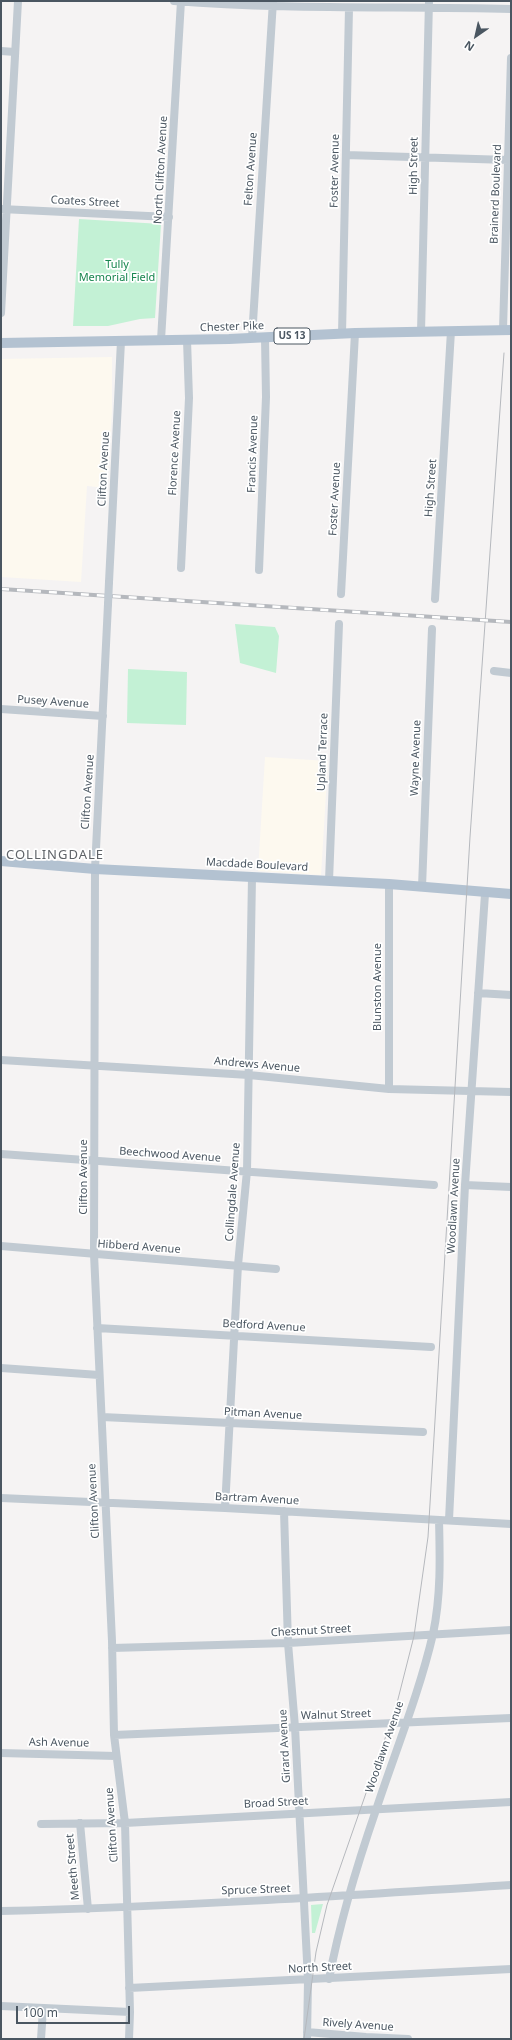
<!DOCTYPE html>
<html>
<head>
<meta charset="utf-8">
<style>
	body { margin:0 }
	#map { position:relative; width:512px; height:2040px; overflow:hidden; background:#f5f3f3; font-family:"Noto Sans",sans-serif }
	canvas { display:block }
	.frame { position:absolute; inset:0; border:2px solid #4a5661; pointer-events:none }
	.north { position:absolute; left:456px; top:16px; width:40px; height:40px; -webkit-text-stroke:3px #fff; paint-order:stroke; rotate:214deg; font-size:11px; font-weight:700; line-height:16px; text-align:center; color:#4a5661 }
	.north::after { content:''; display:block; margin:auto; width:14px; height:18px; background:#4a5661; clip-path:polygon(50% 0,100% 100%,50% 72%,0 100%) }
	.scale { position:absolute; left:16px; top:2006px; width:114px; height:18px; box-sizing:border-box; border:2px solid #4a5661; border-top:0; padding-left:5px; font-size:12px; line-height:14px; white-space:nowrap; color:#4a5661; -webkit-text-stroke:3px #fff; paint-order:stroke }
</style>
</head>
<body>
<div id="map">
<canvas width="512" height="2040"></canvas>
<div class="frame"></div>
<div class="north">N</div>
<div class="scale">100 m</div>
</div>
<script>
const c = document.querySelector('canvas').getContext('2d');
c.lineJoin = 'round';
function fillPath(path, color) {
  c.fillStyle = color;
  c.fill(path, 'evenodd');
}
function stroke(path, color, width, dash) {
  c.strokeStyle = color;
  c.lineWidth = width;
  c.lineCap = dash ? 'butt' : 'round';
  c.setLineDash(dash || []);
  c.stroke(path);
}
function drawText(font, color, halo, rows, align = 'center') {
  c.font = font + ' "Noto Sans",sans-serif';
  c.lineWidth = 3.5;
  c.setLineDash([]);
  c.textBaseline = 'middle';
  c.strokeStyle = halo;
  c.fillStyle = color;
  for (const [text, x, y, turn = 0] of rows) {
    c.save();
    c.translate(x, y);
    c.rotate((+turn || 0) * Math.PI / 180);
    c.textAlign = isNaN(turn) ? turn : align;
    if (halo) c.strokeText(text, 0, 0);
    c.fillText(text, 0, 0);
    c.restore();
  }
}
fillPath(new Path2D(`
	M112,357v54l-5,77 -20,-2 -6,96 -80,-5v-218z
	M265,757l63,4 -7,114 -63,-4z`), '#fdf9ef');
fillPath(new Path2D(`
	M79,219l82,5 -6,94 -15,1 -32,7h-35z
	M235,624l40,3 4,9 -3,37 -36,-10z
	M128,669l59,3 -1,53 -59,-2z
	M323,1904l-8,29h-3l-1,-28z`), '#c3f1d5');
stroke(new Path2D(`
	M174,1c112,9 225,5 337,8
	M1,51l14,1
	M346,155l162,5
	M1,209l168,8
	M1,313l17,-312
	M503,330l8,-272
	M421,332l8,-331
	M342,334l7,-326
	M252,338l21,-337
	M161,340l20,-339
	M181,568l8,-170 -2,-58
	M259,570l7,-173 -1,-59
	M109,582l12,-241
	M341,594l14,-261
	M435,599l16,-268
	M108,604l-13,265 -1,385 18,387 2,94 11,88 5,189 -1,27
	M494,671l17,2
	M1,709l102,7
	M329,881l10,-257
	M422,887l10,-258
	M478,993l33,2
	M1,1060l248,15 140,14 122,3
	M389,1089v-205
	M1,1154l433,31
	M465,1185l46,2
	M1,1246l275,23
	M97,1328l334,19
	M1,1368l98,7
	M102,1417l321,15
	M1,1498l224,10 286,16
	M225,1508l13,-243 9,-94 5,-294
	M284,1511l4,132 7,84 13,253 -1,59
	M449,1520l16,-335 20,-291
	M112,1648l176,-5 223,-13
	M114,1735l397,-17
	M1,1753l115,3
	M80,1823l8,86
	M41,1824l84,-1 386,-21
	M1,1911c170,-4 340,-15 510,-26
	M329,1979c11,-58 28,-114 47,-169 19,-58 43,-116 57,-176 8,-38 7,-76 6,-114
	M129,1988l382,-19
	M1,2006l129,6
	M307,2032l59,5 42,2
	M41,2039l2,-30`), '#c1cad2', 8);
stroke(new Path2D(`
	M1,343l228,-4 126,-6 156,-3
	M1,861l94,8 294,15 122,10`), '#b3c2d1', 10);
stroke(new Path2D(`
	M304,2039l12,-87 11,-47 69,-198 18,-71 14,-99 42,-700 34,-484`), '#b5b8bd', 1);
const rail = new Path2D(`
	M1,589l510,33`);
stroke(rail, '#b5b8bd', 4);
stroke(rail, '#fff', 2.5, [8]);
stroke(new Path2D(`
	M108,604l1,-22`), '#c1cad2', 8);
for (const [x, y, w] of [
	[292,336,36]
]) {
  const box = new Path2D();
  box.roundRect(x - w / 2, y - 8, w, 16, 3);
  c.fillStyle = '#fff';
  c.fill(box);
  stroke(box, '#4a5661', 1);
}
drawText('bold 10px', '#4a5661', null, [
	["US 13",292,336]
]);
drawText('11px', '#4a5661', '#fff', [
	["High Street",414,166,-89],
	["Felton Avenue",251,169,-86],
	["North Clifton Avenue",161,170,-87],
	["Foster Avenue",335,171,-89],
	["Brainerd Boulevard",496,194,-88],
	["Coates Street",85,202,3],
	["Chester Pike",232,327,-2],
	["Florence Avenue",175,453,-87],
	["Francis Avenue",253,454,-88],
	["Clifton Avenue",104,469,-87],
	["High Street",431,488,-86],
	["Foster Avenue",335,499,-87],
	["Pusey Avenue",53,702,4],
	["Upland Terrace",323,752,-88],
	["Wayne Avenue",416,758,-88],
	["Clifton Avenue",88,792,-86],
	["Macdade Boulevard",257,865,3],
	["Blunston Avenue",378,987,-90],
	["Andrews Avenue",257,1065,5],
	["Beechwood Avenue",170,1155,4],
	["Clifton Avenue",84,1177,-90],
	["Collingdale Avenue",233,1192,-86],
	["Woodlawn Avenue",454,1206,-87],
	["Hibberd Avenue",139,1247,4],
	["Bedford Avenue",264,1326,3],
	["Pitman Avenue",263,1414,3],
	["Bartram Avenue",257,1499,3],
	["Clifton Avenue",94,1501,-93],
	["Chestnut Street",311,1631,-3],
	["Walnut Street",336,1715,-2],
	["Ash Avenue",59,1743,1],
	["Girard Avenue",285,1746,-93],
	["Woodlawn Avenue",385,1747,-71],
	["Broad Street",276,1803,-3],
	["Clifton Avenue",112,1825,-94],
	["Meeth Street",73,1867,-95],
	["Spruce Street",256,1890,-2],
	["North Street",320,1968,-3],
	["Rively Avenue",358,2025,4]
]);
drawText('11px', '#17864f', '#fff', [
	["Tully",117,265],
	["Memorial Field",117,278]
]);
c.letterSpacing = '1px';
drawText('13px', '#5f6368', '#fff', [
	["COLLINGDALE",55,855]
]);
c.letterSpacing = '0px';
</script>
</body>
</html>
